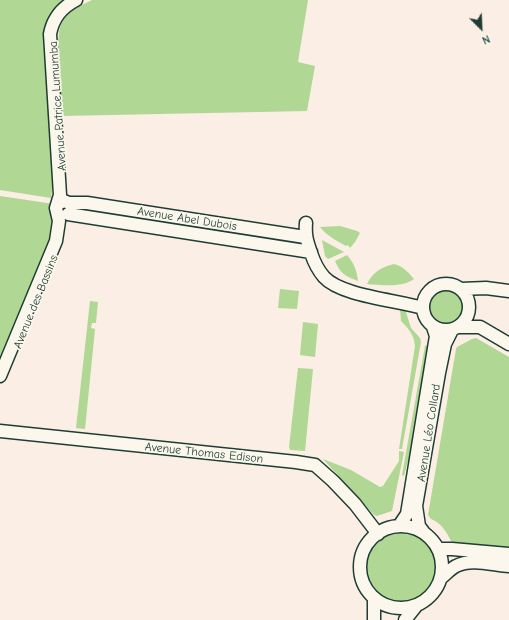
<!DOCTYPE html>
<html>
<head>
<meta charset="utf-8">
<style>
	body { margin:0 }
	#map { position:relative; width:509px; height:620px; overflow:hidden; background:#fbeee4; font-family:"Comic Neue",sans-serif }
	canvas { display:block }
	.north { position:absolute; left:461px; top:8px; width:40px; height:40px; -webkit-text-stroke:3px #fbf7ec; paint-order:stroke; rotate:156deg; font-size:11px; font-weight:700; line-height:16px; text-align:center; color:#1f3d34 }
	.north::after { content:''; display:block; margin:auto; width:14px; height:18px; background:#1f3d34; clip-path:polygon(50% 0,100% 100%,50% 72%,0 100%) }
</style>
</head>
<body>
<div id="map">
<canvas width="509" height="620"></canvas>
<div class="north">N</div>
</div>
<script>
const c = document.querySelector('canvas').getContext('2d');
c.lineJoin = 'round';
function fillPath(path, color) {
  c.fillStyle = color;
  c.fill(path, 'evenodd');
}
function stroke(path, color, width, dash) {
  c.strokeStyle = color;
  c.lineWidth = width;
  c.lineCap = dash ? 'butt' : 'round';
  c.setLineDash(dash || []);
  c.stroke(path);
}
function drawText(font, color, halo, rows, align = 'center') {
  c.font = font + ' "Comic Neue",sans-serif';
  c.lineWidth = 3.5;
  c.setLineDash([]);
  c.textBaseline = 'middle';
  c.strokeStyle = halo;
  c.fillStyle = color;
  for (const [text, x, y, turn = 0] of rows) {
    c.save();
    c.translate(x, y);
    c.rotate((+turn || 0) * Math.PI / 180);
    c.textAlign = isNaN(turn) ? turn : align;
    if (halo) c.strokeText(text, 0, 0);
    c.fillText(text, 0, 0);
    c.restore();
  }
}
fillPath(new Path2D(`
	M0,0h68l-15,15 2,154 -4,29 -51,-8z
	M92,0h216l-10,62 17,4 -8,45 -246,5c-1,-20 -7,-79 1,-95 5,-10 20,-16 30,-21z
	M0,196l54,8 -5,45 -49,116z
	M82,206l100,16v4l-101,-14z
	M340,226l17,5 3,2 -5,9 -5,6 -2,-3 -2,1c-9,-5 -20,-11 -26,-19z
	M322,240l22,12 -16,7 -3,-3z
	M347,255c7,8 10,16 11,26 -13,-5 -17,-7 -23,-20z
	M394,264c9,2 14,8 20,15 -12,9 -33,6 -47,5 6,-12 14,-17 27,-20z
	M280,289l19,2 -2,18 -19,-1z
	M429 307a17 17 0 1 1 34 0a17 17 0 1 1-34 0Z
	M90,301l8,1 -2,21h-4l-1,5 4,1 -10,100 -9,-1z
	M400,308l5,1 6,19 9,10 1,4 -19,107h-3l16,-103c-1,-11 -6,-17 -14,-25z
	M303,322l15,2 -3,33 -15,-2z
	M476,338l33,19v195l-55,-6c-6,-10 -11,-23 -23,-27l-3,-4 28,-166 1,-2 15,-8z
	M431,343l-17,109 -6,9 -4,15 -2,-1 23,-129z
	M298,368l15,1 -8,82 -15,-1 -1,-3z
	M399,451l5,1 -12,59 -15,5 -3,-1 -51,-56 28,11 29,17 3,-1 16,-25z
	M366 568a35 35 0 1 1 70 0a35 35 0 1 1-70 0Z`), '#b0d793');
const minor = new Path2D(`
	M58,204l6,-3 5,2h18l218,34
	M68,214l243,38
	M306,223c-1,13 1,18 5,30 3,9 6,16 13,24 17,19 73,23 99,31
	M423 307a23 23 0 1 1 46 0a23 23 0 1 1-46 0Z
	M461,289l25,-1 23,3
	M459,327h21l29,17
	M0,376l56,-135 3,-20 -3,-13 4,-13 -10,-161c3,-16 11,-26 26,-34
	M0,431l296,31 19,3 18,16 22,23 23,30
	M399,526l8,-12 29,-178 -3,-9
	M360 567a41 41 0 1 1 82 0a41 41 0 1 1-82 0Z
	M425,534l-6,-8 -3,-20 23,-133 6,-29 7,-14
	M438,549h14l57,5
	M441,578c5,-4 9,-9 15,-12 15,-8 37,-1 53,0
	M374,598v22
	M405,620l11,-14`);
stroke(minor, '#1f3d34', 15);
stroke(minor, '#fbf7ec', 12);
drawText('12px', '#1f3d34', '#fbf7ec', [
	["Avenue Patrice Lumumba",58,106,-94],
	["Avenue Abel Dubois",187,219,9],
	["Avenue des Bassins",36,302,-68],
	["Avenue Léo Collard",429,433,-81],
	["Avenue Thomas Edison",204,453,6]
]);
</script>
</body>
</html>
